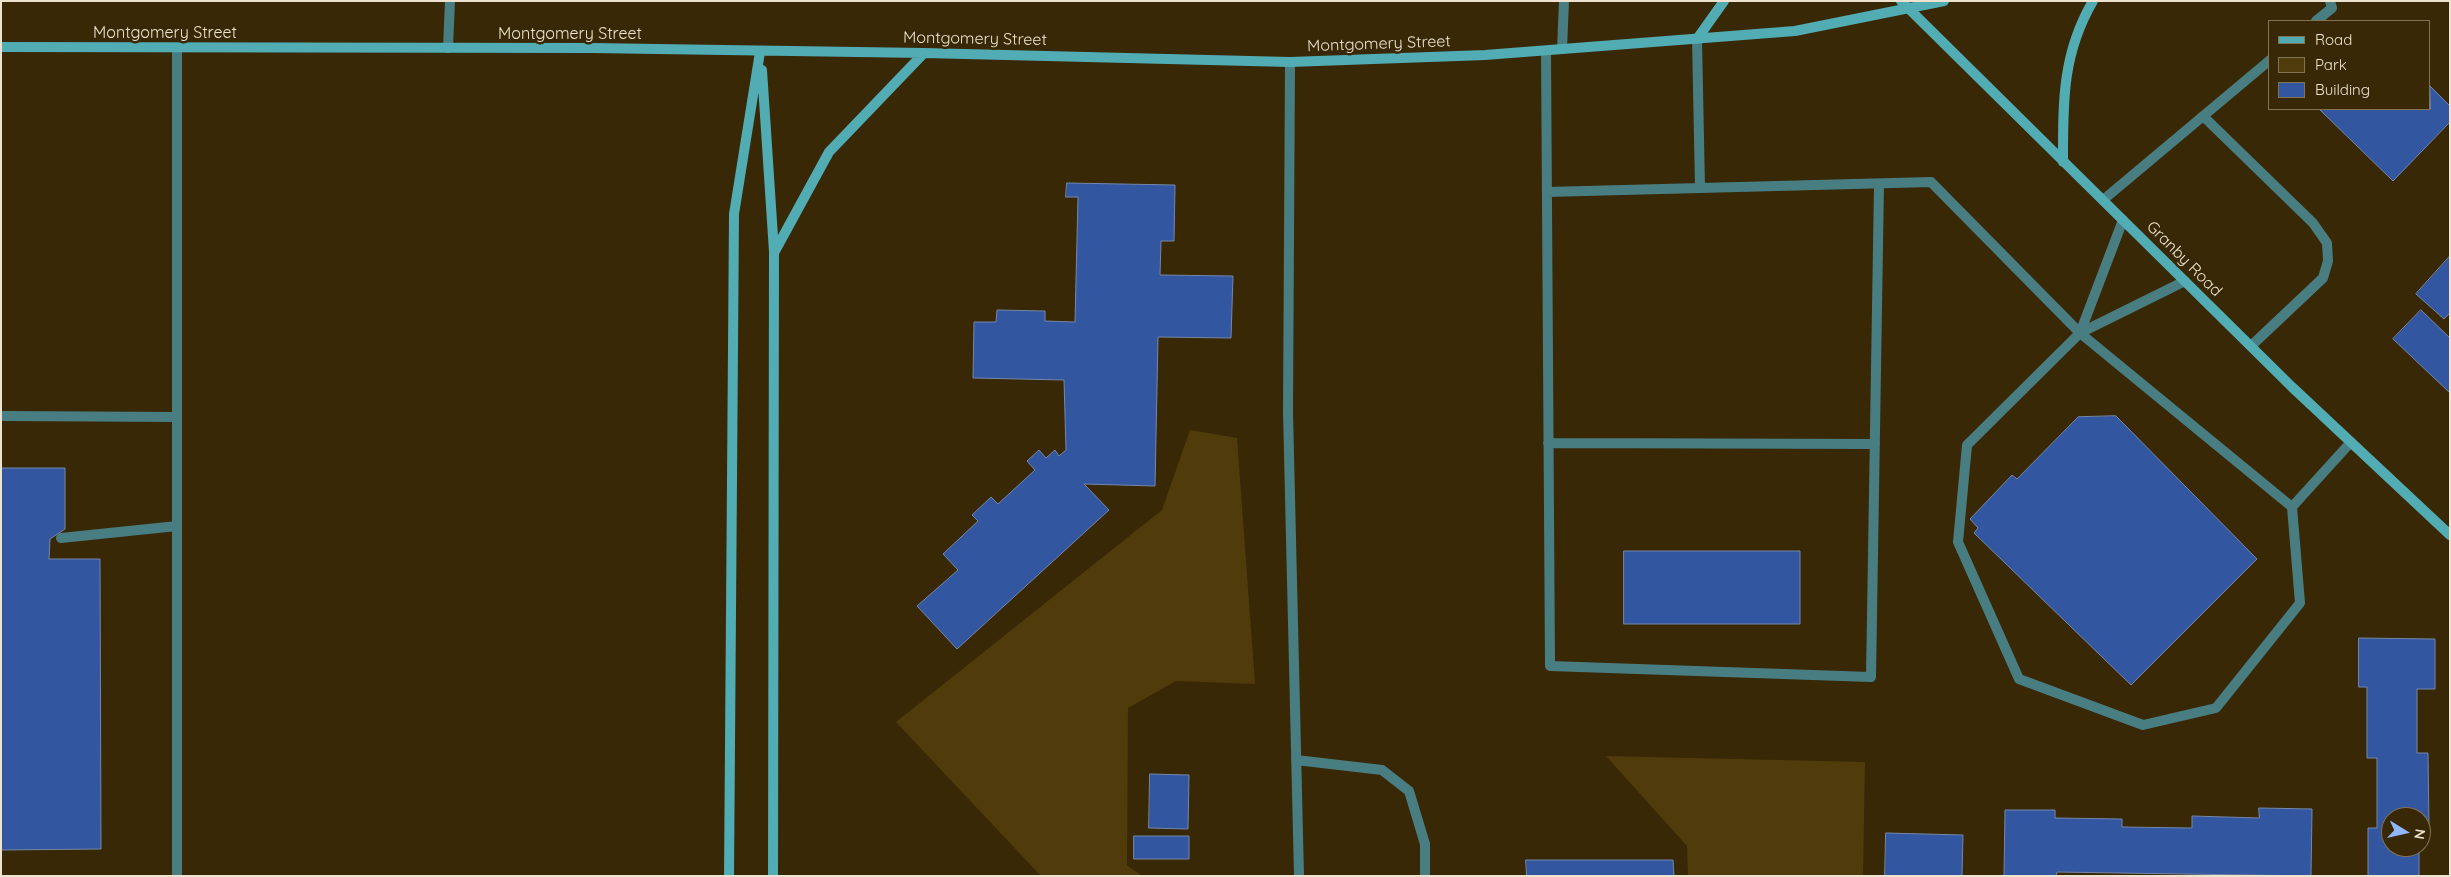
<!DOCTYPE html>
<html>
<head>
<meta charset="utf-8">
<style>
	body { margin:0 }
	#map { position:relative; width:2451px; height:877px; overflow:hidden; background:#382805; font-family:Quicksand,sans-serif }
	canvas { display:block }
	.frame { position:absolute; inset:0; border:2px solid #ede3d0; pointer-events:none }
	.legend { position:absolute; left:2268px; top:20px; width:162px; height:90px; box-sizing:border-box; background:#382805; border:1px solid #807356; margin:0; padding:6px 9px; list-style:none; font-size:15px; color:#ede3d0 }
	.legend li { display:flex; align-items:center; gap:10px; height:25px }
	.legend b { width:25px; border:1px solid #807356 }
	.north { position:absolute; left:2381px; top:807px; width:50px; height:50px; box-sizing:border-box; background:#382805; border:1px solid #807356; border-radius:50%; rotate:99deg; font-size:14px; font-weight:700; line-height:20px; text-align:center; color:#ede3d0 }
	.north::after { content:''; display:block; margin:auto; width:18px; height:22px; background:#93b7fd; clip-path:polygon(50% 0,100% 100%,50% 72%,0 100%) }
</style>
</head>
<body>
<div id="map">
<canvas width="2451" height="877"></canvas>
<div class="frame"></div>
<ul class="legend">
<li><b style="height:6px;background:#51acb4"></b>Road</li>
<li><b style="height:14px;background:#503b0b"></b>Park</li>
<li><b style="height:14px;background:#3356a1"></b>Building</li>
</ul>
<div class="north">N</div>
</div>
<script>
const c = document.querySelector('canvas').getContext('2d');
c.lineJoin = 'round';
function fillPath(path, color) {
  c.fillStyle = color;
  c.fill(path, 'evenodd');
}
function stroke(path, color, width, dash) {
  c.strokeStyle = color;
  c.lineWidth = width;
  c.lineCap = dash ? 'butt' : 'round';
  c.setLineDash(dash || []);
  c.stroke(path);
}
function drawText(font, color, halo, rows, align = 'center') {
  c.font = font + ' Quicksand,sans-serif';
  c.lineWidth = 5;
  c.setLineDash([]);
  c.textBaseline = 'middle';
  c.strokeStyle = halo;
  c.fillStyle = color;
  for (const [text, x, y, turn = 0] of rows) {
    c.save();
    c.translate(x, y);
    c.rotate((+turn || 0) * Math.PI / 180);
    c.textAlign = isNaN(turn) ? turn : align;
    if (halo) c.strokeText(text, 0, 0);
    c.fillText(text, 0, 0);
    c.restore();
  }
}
fillPath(new Path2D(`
	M1190,430l47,8 18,246 -79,-3 -48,27 -1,157 15,11h-101l-145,-154 266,-212z
	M1606,756l259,6 -2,114h-175l-1,-30z`), '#503b0b');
const building = new Path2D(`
	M2430,86l20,20v16l-57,59 -74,-72h111z
	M1067,183l108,2 -1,56h-13l-1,34 73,1 -2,62 -73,-1 -3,149 -71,-2 25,26 -152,139 -40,-43 41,-36 -15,-16 35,-33 -6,-6 19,-18 7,7 37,-34 -8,-9 12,-11 7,8 9,-8 4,6 7,-6 -2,-70 -91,-2 1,-56h22l1,-12 48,1v10l30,1 3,-125h-12z
	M2450,256v57l-6,6 -28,-25z
	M2421,310l29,28v55l-57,-54z
	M2116,416l141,143 -126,126 -157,-152 4,-5 -8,-9 42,-44 5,4 61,-62z
	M1,468h64v61l-15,10 -1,20h51l1,290 -100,1z
	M1624,551h176v73h-176z
	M2359,638l76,1v50h-18v64h11l1,74h-8v-10h-30v30h28v29h-51v-48h9v-70h-10v-71h-8z
	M1150,774l39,1 -1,54 -39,-1z
	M2259,808l53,1 -1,67 -254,-4 -1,4h-52l1,-66h50v8l67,1v8l70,1v-12l67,2z
	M1886,833l77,2 -1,41h-77z
	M1134,836h55v23h-55z
	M1526,860h147l1,16h-147z`);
fillPath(building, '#3356a1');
stroke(building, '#7687a9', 1);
stroke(new Path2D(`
	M2316,21l16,-13 -2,-7
	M1697,39l3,149 231,-6 149,151 212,174
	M448,48l2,-47
	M1562,49l2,-48
	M1546,51l4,615 321,11 8,-493
	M1290,62l-2,350 11,464
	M2203,116l110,107 14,20 1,18 -5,17 -72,68
	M1547,192l153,-4
	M2103,200l167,-140
	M2185,281l-105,52 -113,112 -9,97 61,137 124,46 73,-17 84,-105 -8,-96 59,-65
	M2080,333l43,-113
	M1,416l176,1
	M1548,443l327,1
	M61,538l116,-12
	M1296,760l86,10 27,21 16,53v32
	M177,876v-828`), '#487d82', 10);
stroke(new Path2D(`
	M1901,1l391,386 158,148
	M1697,39l27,-38
	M1,47l590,1 333,5 366,9 195,-7 310,-24 149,-30
	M762,70l12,182 -1,624
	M2063,162c0,-60 -1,-108 30,-161
	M775,251l54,-99 95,-99
	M729,876l5,-662 26,-162`), '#51acb4', 10);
drawText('16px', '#ede3d0', '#382805', [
	["Montgomery Street",165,33],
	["Montgomery Street",570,34],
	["Montgomery Street",975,39,1],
	["Montgomery Street",1379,44,-2],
	["Granby Road",2184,259,45]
]);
</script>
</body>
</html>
